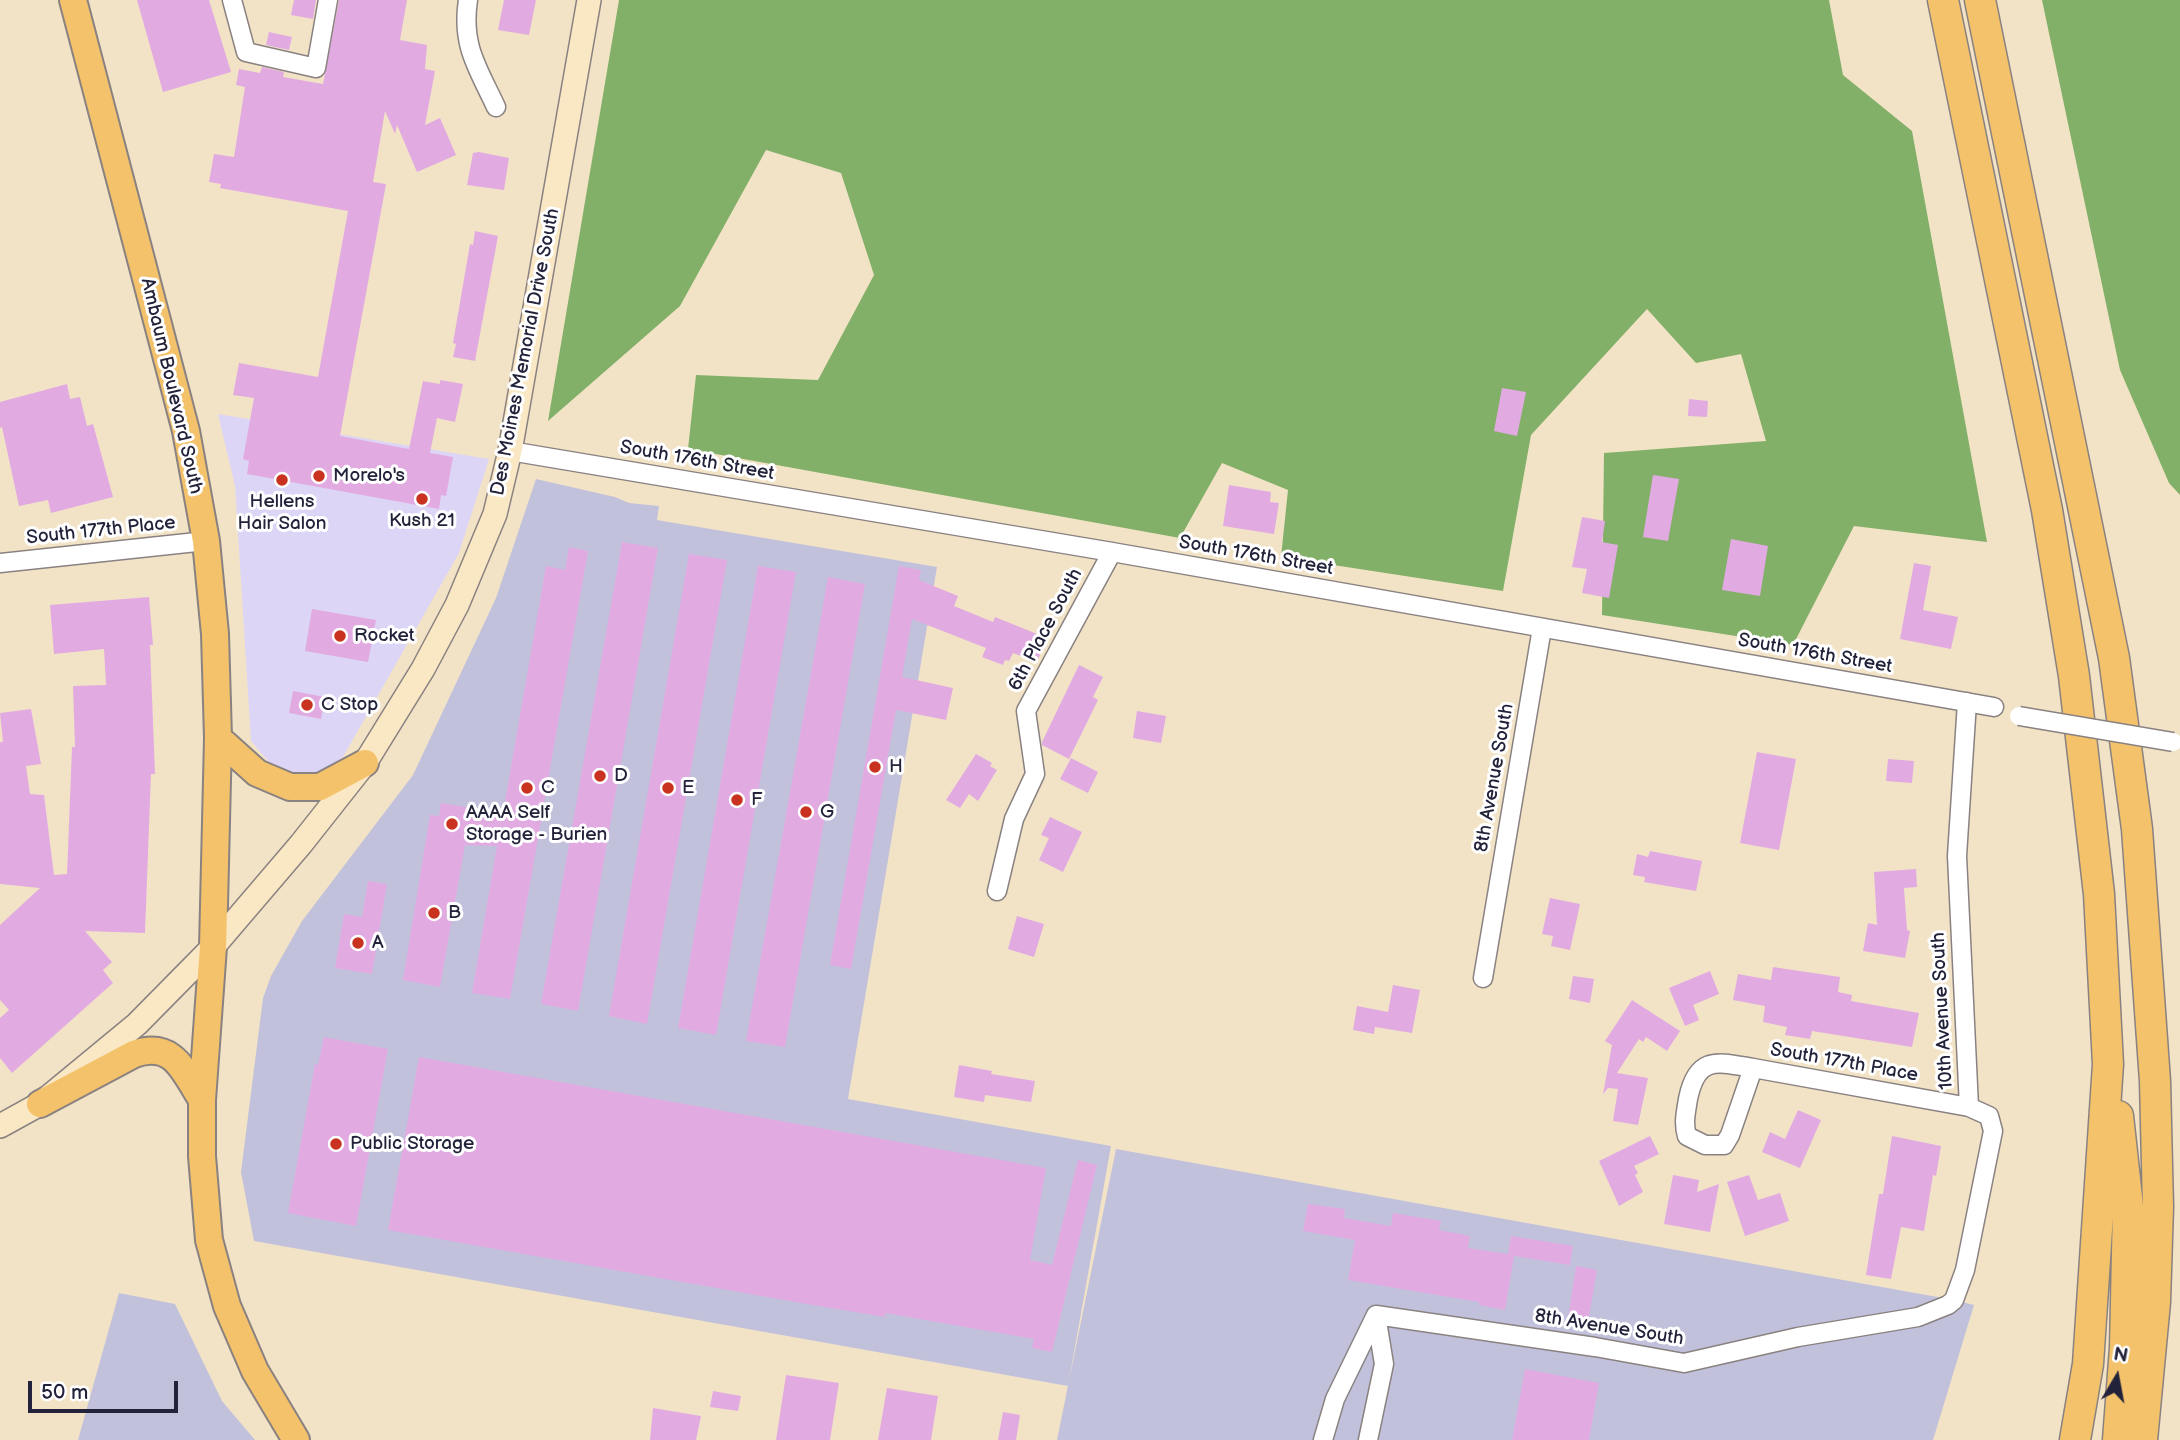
<!DOCTYPE html>
<html>
<head>
<meta charset="utf-8">
<style>
	body { margin:0 }
	#map { position:relative; width:2180px; height:1440px; overflow:hidden; background:#f2e3c7; font-family:"Balsamiq Sans",sans-serif }
	canvas { display:block }
	.north { position:absolute; left:2082px; top:1342px; width:70px; height:70px; -webkit-text-stroke:5px #fff; paint-order:stroke; rotate:10deg; font-size:19px; font-weight:700; line-height:28px; text-align:center; color:#22223b }
	.north::after { content:''; display:block; margin:auto; width:24px; height:32px; background:#22223b; clip-path:polygon(50% 0,100% 100%,50% 72%,0 100%) }
	.scale { position:absolute; left:28px; top:1381px; width:150px; height:32px; box-sizing:border-box; border:4px solid #22223b; border-top:0; padding-left:9px; font-size:21px; line-height:24px; white-space:nowrap; color:#22223b; -webkit-text-stroke:5px #fff; paint-order:stroke }
</style>
</head>
<body>
<div id="map">
<canvas width="2180" height="1440"></canvas>
<div class="north">N</div>
<div class="scale">50 m</div>
</div>
<script>
const c = document.querySelector('canvas').getContext('2d');
c.lineJoin = 'round';
function fillPath(path, color) {
  c.fillStyle = color;
  c.fill(path, 'evenodd');
}
function stroke(path, color, width, dash) {
  c.strokeStyle = color;
  c.lineWidth = width;
  c.lineCap = dash ? 'butt' : 'round';
  c.setLineDash(dash || []);
  c.stroke(path);
}
function drawText(font, color, halo, rows, align = 'center') {
  c.font = font + ' "Balsamiq Sans",sans-serif';
  c.lineWidth = 6;
  c.setLineDash([]);
  c.textBaseline = 'middle';
  c.strokeStyle = halo;
  c.fillStyle = color;
  for (const [text, x, y, turn = 0] of rows) {
    c.save();
    c.translate(x, y);
    c.rotate((+turn || 0) * Math.PI / 180);
    c.textAlign = isNaN(turn) ? turn : align;
    if (halo) c.strokeText(text, 0, 0);
    c.fillText(text, 0, 0);
    c.restore();
  }
}
fillPath(new Path2D(`
	M218,414l271,45 -30,94 -116,204 -24,19 -20,3 -26,-12 -22,-26 -16,-255z`), '#ddd5f6');
fillPath(new Path2D(`
	M536,479l79,18 14,6 30,3 -2,14 280,47 -89,532 263,47 -43,240 -814,-145 -13,-69 22,-174 8,-22 31,-55 111,-146 83,-177z
	M1116,1149l838,151 20,5 -41,135h-876z
	M119,1293l56,11 47,97 33,39h-177z`), '#c2c1dc');
fillPath(new Path2D(`
	M619,0h1210l14,75 69,56 75,411 -133,-16 -61,119 -191,-30 2,-162 162,-12 -25,-87 -45,9 -49,-54 -116,126 -28,156 -222,-34 7,-67 -66,-27 -42,75 -492,-89 8,-74 122,5 56,-105 -33,-102 -75,-23 -86,156 -132,115z
	M2042,0h138v495l-11,-12 -49,-113z`), '#83b068');
fillPath(new Path2D(`
	M137,0h72l22,72 -68,20z
	M294,0h22l-3,19 -22,-4z
	M339,0h68l-7,40 27,5 -2,24 10,2 -10,54 15,-7 16,37 -39,17 -20,-47 -2,9 -10,-23 -12,71 13,2 -46,252 69,13 14,-68 17,3v-4l23,4 -8,38 -18,-4 -7,35 23,4 -7,39 -5,-1 -2,14 -192,-35 2,-13 -6,-2 11,-61 -21,-3 6,-32 79,14 30,-166 -128,-23 1,-4 -12,-2 5,-28 20,3 11,-70 -9,-2 3,-16 21,4 2,-6 22,5 -1,5 40,7z
	M504,0h32l-7,35 -31,-5z
	M269,32l23,5 -3,13 -23,-5z
	M479,152l30,6 -5,32 -37,-5 6,-32z
	M475,231l23,5 -23,125 -22,-4 3,-13 -3,-1 17,-99 3,1z
	M67,384l3,15 10,-2 7,29 6,-2 20,73 -62,16 -3,-13 -29,6 -17,-79 -2,1v-26z
	M1502,388l24,4 -9,44 -23,-5z
	M1689,399l19,2 -1,16 -19,-1z
	M1653,475l26,4 -11,62 -25,-4z
	M1229,485l42,7 -1,10 9,1 -5,31 -51,-8z
	M1582,517l23,4 -3,21 16,3 -9,53 -27,-5 5,-24 -15,-2z
	M1731,539l37,7 -8,50 -38,-6z
	M622,542l36,6 -80,463 -37,-7z
	M569,547l19,4 -78,448 -38,-6 25,-147 -32,-1 -25,142 -37,-7 27,-165 9,1 2,-13 62,10 43,-247 19,4z
	M689,554l38,6 -80,464 -38,-8z
	M1914,563l17,3 -8,44 35,7 -7,32 -51,-10z
	M758,566l38,6 -80,463 -38,-7z
	M899,566l22,4 -2,10 39,16 -4,10 39,16 2,-5 52,21 -10,24 -24,-9 -4,8 -4,-1 -2,5 -21,-8 4,-9 -74,-29 -10,58 51,11 -7,32 -50,-10 -45,259 -21,-4z
	M828,577l37,7 -80,463 -39,-6z
	M149,597l4,48h-3l5,129h-4l-6,159 -60,-2 27,31 -9,8 10,13 -101,90 -12,-15v-40l9,-8 -9,-10v-75l40,-37 -40,-4v-142h3l-3,-29 31,-4 10,55 -15,2 4,28 14,1 10,80 13,-1 5,-127h3l-2,-61 33,-1 -2,-36 -50,5 -4,-49z
	M312,609l64,11 -8,42 -63,-11z
	M1079,665l24,12 -10,20 5,3 -29,59 -27,-14v-3z
	M293,691l32,6 -4,22 -32,-6z
	M1137,711l29,5 -5,27 -28,-5z
	M1757,752l39,7 -17,91 -39,-7z
	M976,754l16,9 -2,3 7,4 -19,31 -9,-7 -9,14 -14,-8z
	M1071,758l27,14 -10,21 -28,-14z
	M1888,759l26,2 -2,22 -26,-2z
	M1050,817l32,15 -19,40 -24,-12 10,-22 -8,-3z
	M1650,851l52,10 -6,30 -52,-9 1,-5 -12,-2 4,-21 11,3z
	M1916,869l1,18 -13,1 3,42 3,1 -5,27 -42,-7 5,-28 9,2 -3,-53z
	M368,881l19,3 -15,90 -37,-6 9,-54 18,3z
	M1550,898l30,6 -10,46 -19,-4 2,-10 -11,-2z
	M1017,916l27,8 -10,33 -26,-8z
	M1773,967l67,10 -2,15 14,3 -1,6 68,12 -7,34 -100,-16 -2,8 -25,-4 2,-8 -24,-5 2,-16 -32,-6 5,-26 33,6z
	M1710,971l9,23 -26,11 6,15 -14,6 -16,-38z
	M1573,976l21,3 -4,24 -21,-4z
	M1393,985l27,5 -8,43 -37,-6 -1,7 -21,-4 4,-24 31,6z
	M1632,1000l48,31 -13,20 -21,-14 -3,5 -4,-3 -22,34 31,5 -10,47 -25,-4 5,-32 -10,-1 -5,6 9,-49 -7,-4z
	M324,1037l64,12 -32,177 -68,-13 27,-149 3,1z
	M419,1057l627,111 -16,92 22,5 26,-105 19,5 -45,187 -20,-4 2,-9 -149,-26v4l-78,-13 -419,-74z
	M959,1065l33,6 -1,3 44,7 -4,21 -46,-7 -1,7 -30,-5z
	M1798,1110l23,10 -21,48 -38,-16 8,-20 15,7z
	M1650,1136l9,18 -25,12 4,7 -3,2 8,17 -24,14 -20,-45z
	M1892,1136l49,10 -5,30 -3,-1 -9,56 -23,-4 -10,52 -25,-4 13,-81h4z
	M1673,1175l26,5 -2,12 22,-8 -9,48 -46,-8z
	M1749,1175l9,25 22,-7 9,28 -44,15 -18,-54z
	M1308,1204l37,5 -1,9 47,8 2,-13 48,8 -2,9 31,6 -2,12 40,6 3,-18 62,10 -3,19 -56,-9 -9,54 -26,-5v-3l-131,-22 7,-40 -52,-9z
	M1576,1266l21,4 -9,52 -20,-3z
	M1525,1369l74,14 -10,57h-77z
	M786,1375l53,8 -9,57h-54z
	M887,1388l51,8 -7,44h-53z
	M713,1391l28,5 -3,15 -28,-4z
	M653,1408l48,8 -5,24h-46z
	M1003,1412l17,3 -4,25h-18z`), '#e1abe2');
const street = new Path2D(`
	M232,0l14,52 70,16 12,-68
	M468,0c-7,46 10,68 28,107
	M510,451l602,101 882,155
	M0,563l206,-22
	M997,891l17,-72 21,-45 -9,-63 86,-159
	M1483,978l59,-350
	M1753,1068l-23,67 -6,10h-19l-18,-9c-4,-13 -1,-24 1,-37 9,-44 29,-37 65,-31l216,39
	M1376,1315l219,32 89,16 114,-26 120,-20 30,-12 6,-5 11,-30 28,-139 -4,-15 -20,-9 -12,-251 10,-154
	M1323,1440l12,-41 41,-84
	M1368,1440l16,-76 -8,-49`);
const secondary = new Path2D(`
	M0,1126l40,-22 97,-80 76,-77 88,-103 64,-81 58,-94 34,-64 38,-91 15,-63 79,-451`);
const primary = new Path2D(`
	M73,0l113,431 20,110 9,93 3,104 -5,209 -11,153v56l7,84 18,66 28,65 41,69
	M218,738l39,35 33,14h30l45,-24
	M40,1104l94,-50c40,-14 50,18 68,46`);
const highway = new Path2D(`
	M1943,0l104,510 27,166 25,218 9,170 -20,300 -13,76
	M1980,0l134,658 23,171 18,252 3,126 -3,95 -13,138
	M2118,1440l7,-92 3,-141 -10,-91`);
stroke(street, '#8a8281', 21);
stroke(secondary, '#8a8281', 26);
stroke(primary, '#8a8281', 30);
stroke(highway, '#8a8281', 33);
stroke(street, '#fff', 18);
stroke(secondary, '#fae7c3', 23);
stroke(primary, '#f3c26a', 26);
stroke(highway, '#f3c26a', 30);
const streetBridge = new Path2D(`
	M2019,716l154,26`);
stroke(streetBridge, '#8a8281', 21, []);
stroke(streetBridge, '#fff', 18);
for (const [x, y, r, color] of [
	[319,476,7,"#c8321e"],
	[282,480,7,"#c8321e"],
	[422,499,7,"#c8321e"],
	[340,636,7,"#c8321e"],
	[307,705,7,"#c8321e"],
	[875,767,7,"#c8321e"],
	[600,776,7,"#c8321e"],
	[527,788,7,"#c8321e"],
	[668,788,7,"#c8321e"],
	[737,800,7,"#c8321e"],
	[806,812,7,"#c8321e"],
	[452,824,7,"#c8321e"],
	[434,913,7,"#c8321e"],
	[358,943,7,"#c8321e"],
	[336,1144,7,"#c8321e"]
]) {
  const dot = new Path2D();
  dot.arc(x, y, r, 0, 2 * Math.PI);
  c.fillStyle = color;
  c.fill(dot);
  stroke(dot, '#fff', 2.5);
}
drawText('19px', '#22223b', '#fff', [
	["Des Moines Memorial Drive South",526,352,-79],
	["Ambaum Boulevard South",171,386,77],
	["South 176th Street",697,461,10],
	["South 177th Place",101,531,-6],
	["South 176th Street",1256,556,10],
	["6th Place South",1046,630,-62],
	["South 176th Street",1815,654,10],
	["8th Avenue South",1495,778,-80],
	["10th Avenue South",1943,1011,-93],
	["South 177th Place",1844,1063,10],
	["8th Avenue South",1609,1328,9]
]);
drawText('19px', '#22223b', '#fff', [
	["Morelo's",333,476],
	["Hellens",282,502,"center"],
	["Hair Salon",282,524,"center"],
	["Kush 21",422,521,"center"],
	["Rocket",354,636],
	["C Stop",321,705],
	["H",889,767],
	["D",614,776],
	["C",541,788],
	["E",682,788],
	["F",751,800],
	["G",820,812],
	["AAAA Self",466,813],
	["Storage - Burien",466,835],
	["B",448,913],
	["A",372,943],
	["Public Storage",350,1144]
], 'left');
</script>
</body>
</html>
